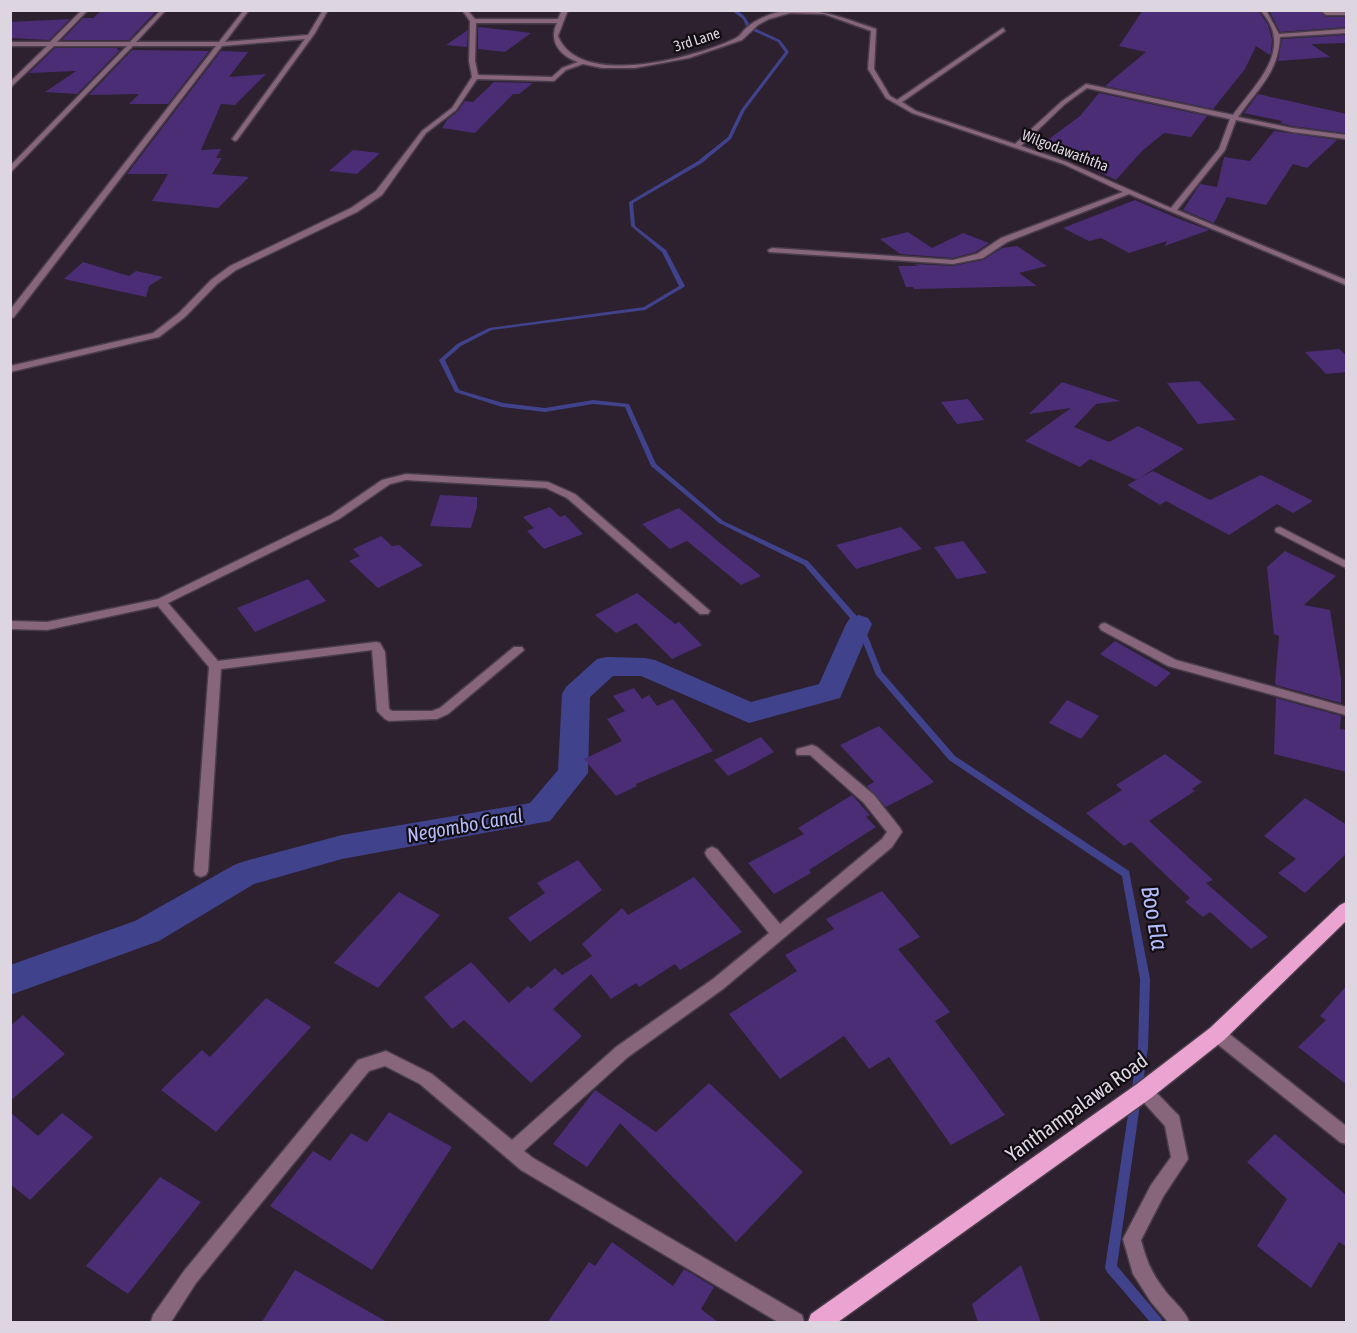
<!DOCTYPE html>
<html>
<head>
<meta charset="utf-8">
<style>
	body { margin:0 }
	#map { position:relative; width:1357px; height:1333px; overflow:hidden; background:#2d202f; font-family:"Asap Condensed",sans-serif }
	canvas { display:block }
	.frame { position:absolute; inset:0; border:12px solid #ddd5df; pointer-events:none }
</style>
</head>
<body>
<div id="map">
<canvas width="1357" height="1333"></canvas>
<div class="frame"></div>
</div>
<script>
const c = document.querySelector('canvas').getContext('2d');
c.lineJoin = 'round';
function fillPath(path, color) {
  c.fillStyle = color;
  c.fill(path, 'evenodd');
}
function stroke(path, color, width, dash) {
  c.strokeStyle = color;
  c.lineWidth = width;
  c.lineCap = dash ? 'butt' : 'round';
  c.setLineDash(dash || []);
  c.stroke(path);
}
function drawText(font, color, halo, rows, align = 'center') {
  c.font = font + ' "Asap Condensed",sans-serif';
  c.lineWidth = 4.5;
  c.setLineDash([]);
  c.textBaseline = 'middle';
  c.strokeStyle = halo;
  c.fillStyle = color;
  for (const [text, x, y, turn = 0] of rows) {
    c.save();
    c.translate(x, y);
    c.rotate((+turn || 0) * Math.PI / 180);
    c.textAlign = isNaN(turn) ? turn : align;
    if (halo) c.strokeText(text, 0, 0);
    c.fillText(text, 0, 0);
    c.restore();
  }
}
fillPath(new Path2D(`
	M731,10c10,0 16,8 19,16l30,14 9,12 -44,58 -14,29 -29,24 -69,40 2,23 31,24 19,36 -1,1 -39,23 -153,20 -31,16 -16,14 14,30 44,13 42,5 48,-8 36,4 27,60 67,57 85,40 54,61 20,50 73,84 174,115 21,108 -2,69 -31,218 44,52 2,4h-13l-43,-50 -2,-4 33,-220 2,-69 -18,-103 -173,-116 -73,-85 -20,-50 -52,-60 -85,-42 -68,-57 -26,-59 -32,-3 -48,8 -43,-5 -47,-15 -16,-32 18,-16 32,-16 155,-21 35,-21 -17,-34 -31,-26 -2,-24 69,-41 30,-24 13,-27 44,-58 -7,-10 -31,-14 -4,-9z`), '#40428c');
fillPath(new Path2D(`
	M859,615l9,3 4,6 -32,74 -91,25 -108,-47h-28l-23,21 -2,76 -38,48 -208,38 -88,25 -95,57 -149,54v-30l125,-44 99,-56 11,-4 97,-26 188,-32 28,-33 4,-76 4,-7 31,-28 10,-2 38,1 10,2 96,42 68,-18 27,-60 4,-6z`), '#40428c');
fillPath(new Path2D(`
	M102,10h55l-28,30h-67l21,-22h10z
	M1143,10h115l10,15 4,14 -1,13 -1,3 -14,-9 -11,23 -32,40 -108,-23 41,-34 -27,-6z
	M1269,10h49l8,7h21v10l-67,5z
	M70,19l-21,21 -39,-2v-16z
	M478,27l37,4 16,2 -26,19 -27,-3z
	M468,30l-1,17 -21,-2z
	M1347,35v8l-36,1 19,13 -52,4 4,-22z
	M55,48h63l-1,2h3l-43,44 -32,-2 31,-21 -47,2z
	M132,50l77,1 -41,53h-39l10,-10 -50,1z
	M221,51l27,1 -19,25 37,-3 -31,31 -14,-1 -20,46 20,-1 -5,9h6l-10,16 37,3 -31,31 -66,-7 16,-27h-41z
	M494,82l39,1 -14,11h-6l-38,39 -33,-5 5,-8 10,-8 8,-11 8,1z
	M1099,93l108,23 -16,21 -27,-4 -22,18 -26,29 -75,-35 39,-29z
	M1258,94l89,20v17l-2,2 -53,-7 -12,-3 2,-2 -38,-8z
	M1274,131l63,9 -30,28 -14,-4 -27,41 -39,-8 -13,26 -31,-13 17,-26 17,3 7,-30 26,4z
	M353,150l27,3 -23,21 -28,-3z
	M1135,200l44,19 30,11 -44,16 2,-5 -38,12 -28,-15 -12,3 -26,-13z
	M908,232l24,16 31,-15 26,10 -13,9 -23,6 -53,-4 -20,-15z
	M1017,246l30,20 -28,7 18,13 -123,3 -1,-2h-7l-8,-21h20l-4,-2 39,2 30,-6 19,-12z
	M83,262l46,14 7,-5 27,6 -14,9 -3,11 -82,-18z
	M1339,349l8,7v16l-21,2 -21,-22z
	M1199,381l37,39 -38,4 -31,-41z
	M1062,382l58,19 -24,3 -22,23 35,15 29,-16 46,23 -47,31 -47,-21 -10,8 -55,-26 46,-33 -42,6z
	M968,399l16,21 -27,4 -16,-22z
	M1153,471l57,29 51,-25 52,26 -20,12 -16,-9 -48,31 -63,-34 -6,4 -33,-20z
	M440,495l37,2v10l-6,21 -41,-2z
	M550,507l10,10 5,-2 18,19 -39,15 -17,-18 7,-3 -11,-11z
	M679,508l41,35 41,33 -20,9 -54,-44 -17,8 -28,-25z
	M901,527l21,22 -66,20 -20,-24z
	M381,536l11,10 7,-1 24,20 -45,23 -29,-27 11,-5 -7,-7z
	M963,541l24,32 -30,6 -23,-32z
	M1285,551l51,25 -32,29 26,5 11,68v25l-65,-18 -1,-2 4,-47 -5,-2 -7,-67z
	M308,579l18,22 -71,31 -18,-24z
	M637,593l38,31 4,-2 23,23 -30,14 -36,-36 -20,10 -21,-18z
	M1115,641l56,32 -15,14 -56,-33z
	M634,688l8,11 7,-4 8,11 16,-7 40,52 -77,33 1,2 -21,10 -32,-37 38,-18 -15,-22 18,-8 -12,-15z
	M1276,698l65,18 -1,13 7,1v42l-73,-18z
	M1067,700l32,16 -18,23 -32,-16z
	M879,726l55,56 -48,25 -19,-21 7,-4 -34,-37z
	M761,737l13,15 -27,15 -19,9 -14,-16z
	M1165,754l37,28 -10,7 3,2 -46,30 64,59 -7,3 62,54 -17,12 -41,-37 -7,5 -18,-15 5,-4 -59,-56 -7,4 -38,-33 36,-23 -6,-5z
	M852,795l18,20 -4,2 10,10 -67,43 2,3 -37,21 -26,-31 56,-29 -6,-6z
	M1305,798l42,27v28l-42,40 -27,-20 18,-14 -32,-23z
	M578,860l24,30 -72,52 -22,-24 37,-25 -8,-10z
	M694,877l48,55 -62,38 -5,-6 -36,23 -3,-4 -25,16 -20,-25 -38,35 29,27 -51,47 -67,-63 -12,9 -28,-32 47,-35 38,41 19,-17 3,3 24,-21 7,7 30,-19 -10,-12 40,-36 6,7z
	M882,891l38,46 -22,12 52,63 -15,9 70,94 -54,30 -62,-88 -20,12 -25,-33 -64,43 -51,-65 68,-43 -12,-16 49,-26 -8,-10z
	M399,892l41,23 -62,73 -44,-25z
	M1347,985v100l-49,-38 28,-27 -6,-4z
	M266,998l45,29 -95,105 -55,-42 41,-40 8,7z
	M23,1015l42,39 -55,47v-75z
	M709,1083l94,89 -67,70 -116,-119 -33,44 -34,-23 42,-54 61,42z
	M10,1112l28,24 24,-23 31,24 -63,63 -20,-16z
	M389,1112l63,35 -80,123 -102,-64 43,-55 17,10 21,-28 16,9z
	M1275,1134l72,62v51l-8,-5 -28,46 -54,-42 30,-47 -40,-37z
	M160,1177l41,25 -73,92 -42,-28z
	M612,1242l61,44 11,-17 30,18 -13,22 18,14h-172l42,-61 6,4z
	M1021,1265l20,58h-63l-6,-19z
	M295,1270l94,53h-128z`), '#4b2d76');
const minor = new Path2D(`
	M82,10h6l-31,32h73l31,-32h5l-30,32h83l25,-32h5l-24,32 83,-7 15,-25h5l-13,23 -78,107 -2,1 -3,-2 73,-100 -83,7 -208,271 -3,1 -1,-8 206,-264h-83l-123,127v-7l117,-120h-73l-44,42v-6l37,-36h-37v-4h40z
	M462,10h5l8,9h83l4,-9h6l-10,26c21,54 140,21 178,2 4,-2 6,-6 9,-9 11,-10 27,-17 42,-18 32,-4 59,8 89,18l-2,40 16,27 7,4 106,-72 2,3 -103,71 14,9 99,33 46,-42 25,-18 147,31c22,-31 63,-66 27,-105h6l13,24 67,-5v4l-66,4c-2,37 -22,51 -42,80l54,11 54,7v4l-54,-7 -56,-12 -11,30 -48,60 169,70v5l-217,-91 -122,48 -24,16 -30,6 -184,-12 -1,-2 4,-2 181,12 24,-6 24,-16 122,-46 -60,-28 -151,-51 -26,-15 -18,-29 3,-38 -47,-17 -34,-1 -21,6 -11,6 -16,15 -53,18 -54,10h-33l-19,-4 -17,6 -12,11 -77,-2 -21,31 -30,23 -44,62 -25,17 -121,58 -19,14 -32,33 -26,20 -149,35v-6l143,-33 26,-20 32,-33 19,-14 121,-58 25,-17 46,-60 30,-23 20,-31 -3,-16 1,-40zM476,23h81c-9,18 3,33 21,39l-16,6 -10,9 -74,-2 -3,-14zM1087,88l143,31 -11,30 -48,59 -104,-46 -46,-16 44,-42z
	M1320,10l26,1v4h-20z
	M406,474l142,8 27,12 135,117 -2,3h-8l-133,-116 -21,-10 -140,-8 -16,4 -51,35 -171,84 50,58 158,-19 4,1 5,9 4,57 3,2h40l8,-3 74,-61h8l2,3 -76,64 -11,5 -48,2 -4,-2 -8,-8 -5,-61 -151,19 -13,202 -2,4 -5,2 -5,-2 -2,-4 15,-204 -51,-61 -111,24 -37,-1v-8l37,1 111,-23 173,-84 51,-35z
	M1280,527l66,34v7l-70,-36 -1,-2 1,-2z
	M1105,623l71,37 170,47v8l-178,-49 -67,-36 -2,-3 2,-3z
	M812,745l5,2 57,48 26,33 2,4 -10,15 -169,142 -95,68 -104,94 9,7 269,157 2,7h-26l-257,-152 -101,-86 -35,-18 -16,5 -173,212 -25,39h-20l2,-7 31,-44 174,-211 28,-9 46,23 80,66 104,-93 97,-68 56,-46 -62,-76 -2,-4 2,-4 5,-2 5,2 63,75 102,-85 5,-7 -23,-29 -54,-48h-13l-1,-3 1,-3z
	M1217,1027l6,2 123,97v18l-6,-2 -129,-103 -2,-5 2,-5z
	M1144,1083l6,3 29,30 9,43 -25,38 -22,43c5,19 10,32 22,48 8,12 22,21 26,34h-21l-17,-20 -18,-28 -10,-35 28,-54 20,-28 -6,-31 -27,-30 -2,-5 2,-5z`);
const primary = new Path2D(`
	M1346,902v19l-122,119 -73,58 -313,224h-30l3,-8 326,-230 73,-56 130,-123z`);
stroke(minor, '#493d4b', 3);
stroke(primary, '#493d4b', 3);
fillPath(minor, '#87657b');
fillPath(primary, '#eba4d1');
drawText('15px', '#ddd5df', '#120c13', [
	["3rd Lane",697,40,-18],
	["Wilgodawaththa",1065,151,21]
]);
drawText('italic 20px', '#b3bbfa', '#120c13', [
	["Negombo Canal",465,826,-10]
]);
drawText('21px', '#ddd5df', '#120c13', [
	["Yanthampalawa Road",1077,1108,-36]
]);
drawText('italic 24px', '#b3bbfa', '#120c13', [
	["Boo Ela",1154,918,80]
]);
</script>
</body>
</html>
